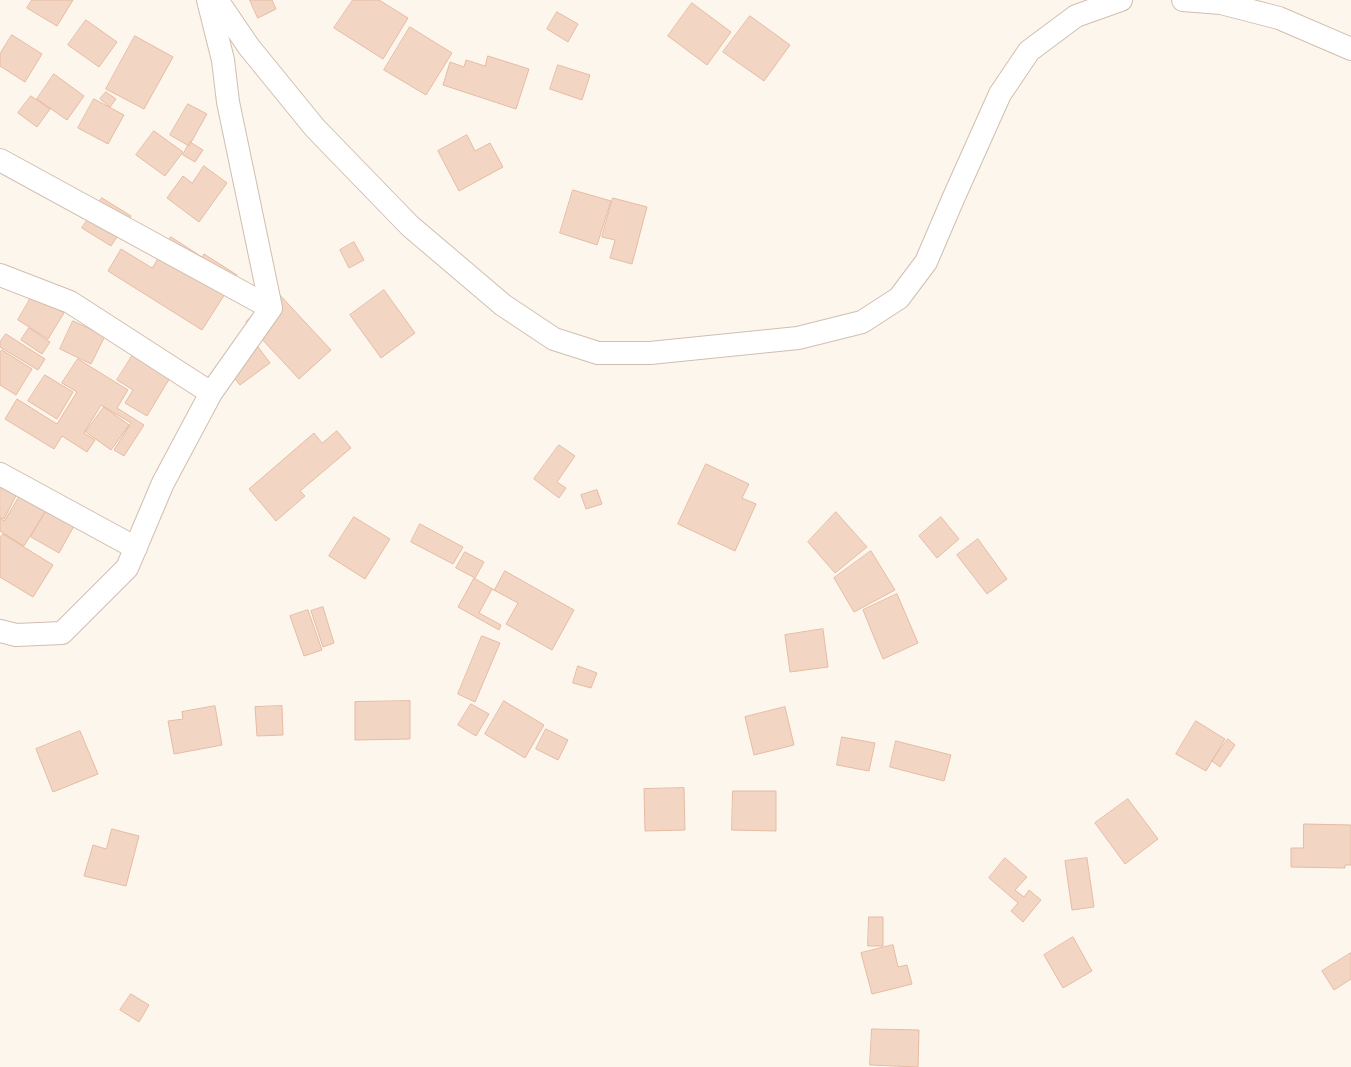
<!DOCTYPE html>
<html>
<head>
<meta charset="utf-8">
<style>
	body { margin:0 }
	canvas { display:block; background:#fdf6ec }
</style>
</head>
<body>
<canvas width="1351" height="1067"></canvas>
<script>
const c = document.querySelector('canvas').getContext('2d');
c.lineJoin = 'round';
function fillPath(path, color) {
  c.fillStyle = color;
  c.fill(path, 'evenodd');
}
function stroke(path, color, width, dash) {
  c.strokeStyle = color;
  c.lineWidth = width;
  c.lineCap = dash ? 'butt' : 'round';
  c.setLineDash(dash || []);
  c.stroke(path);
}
const building = new Path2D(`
	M32,0h41l-16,26 -30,-18z
	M250,0h22l4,9 -18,9z
	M353,0h26l29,18 -25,41 -49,-31z
	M692,3l39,29 -24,33 -39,-29z
	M557,12l21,12 -10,18 -21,-13z
	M750,16l40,29 -26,36 -41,-29z
	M86,20l31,22 -18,25 -31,-22z
	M410,27l42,26 -26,42 -42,-25z
	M12,35l30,19 -17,28 -25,-16v-12z
	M135,36l38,21 -29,52 -38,-20z
	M488,56l41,13 -13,40 -73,-24 7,-23 14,5 2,-7 19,6z
	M558,65l32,10 -8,25 -32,-11z
	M54,74l30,22 -17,24 -30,-21z
	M106,92l10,7 -6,8 -10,-8z
	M31,96l19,13 -13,18 -19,-14z
	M94,99l30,16 -16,29 -30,-16z
	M188,104l19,10 -18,32 -19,-11z
	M154,131l29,21 -18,24 -29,-21z
	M467,135l8,16 15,-8 13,24 -44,24 -21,-40z
	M190,142l13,8 -8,12 -12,-7z
	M204,166l23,17 -28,39 -32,-24 16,-22 9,7z
	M573,190l38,11 -14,44 -37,-12z
	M102,198l29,18 -20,30 -29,-18z
	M613,198l34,9 -15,57 -22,-6 5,-18 -13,-3z
	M171,237l31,20 2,-3 33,21 -35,55 -94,-59 13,-22 31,19z
	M354,242l10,18 -15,8 -9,-18z
	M384,290l31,43 -34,25 -31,-43z
	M278,293l53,57 -32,29 -53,-57z
	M33,294l31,19 -16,26 -30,-19z
	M73,321l32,15 -14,28 -31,-15z
	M29,328l21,14 -8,12 -21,-14z
	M6,334l39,25 -7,11 -38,-23v-5z
	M252,339l18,24 -30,22 -18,-23z
	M2,350l30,19 -16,26 -16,-10v-32z
	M134,353l37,23 -24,40 -22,-13 8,-13 -16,-10z
	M78,359l50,31 -11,18 27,17 -20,31 -10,-6 17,-27 -30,-18 -17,28 11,7 -8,12 -25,-16 -8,13 -49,-30 12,-20 40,25 20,-32 -15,-9z
	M45,375l28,17 -16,27 -29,-18z
	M104,407l25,18 -18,25 -25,-18z
	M337,431l14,17 -51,43 5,5 -29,25 -27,-32 65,-56 8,10z
	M559,445l16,11 -18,26 9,6 -7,10 -25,-19z
	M706,464l43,20 -7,14 14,6 -21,47 -57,-27z
	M0,481l19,9 -15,29 -4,-2z
	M597,490l5,14 -16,5 -5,-14z
	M22,492l26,15 -24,39 -24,-15v-13l4,3z
	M47,510l27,16 -15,27 -28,-16z
	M836,512l31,35 -32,26 -27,-31z
	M354,517l36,22 -25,40 -36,-23z
	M941,517l18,22 -22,19 -18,-22z
	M420,524l43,23 -10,17 -42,-22z
	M3,534l50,31 -20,32 -33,-20v-39z
	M978,539l29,40 -20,15 -30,-39z
	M871,551l24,39 -41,22 -20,-34z
	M465,552l19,10 -9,16 -19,-10z
	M505,571l69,39 -22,40 -46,-26 12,-21 -26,-14 -13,24 22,12 -2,5 -41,-23 16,-29 20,12z
	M897,594l21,49 -35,16 -20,-49z
	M323,607l11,36 -11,4 -12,-36z
	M308,610l14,40 -18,6 -14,-40z
	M823,629l5,38 -38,5 -5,-37z
	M482,636l18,7 -25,59 -17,-8z
	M578,666l19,7 -6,15 -18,-5z
	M410,701v38l-55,1v-38z
	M504,701l40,24 -19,33 -40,-24z
	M471,704l18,10 -13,22 -18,-11z
	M215,706l7,39 -48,9 -6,-33 15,-2 -1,-7z
	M282,706l1,29 -26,1 -2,-29z
	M785,707l9,38 -40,10 -9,-38z
	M1196,721l29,18 -19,32 -30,-17z
	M546,729l22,11 -10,20 -22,-11z
	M80,731l18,43 -45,18 -17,-43z
	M842,737l33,6 -6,28 -32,-6z
	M1228,739l7,6 -15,22 -8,-6z
	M896,741l55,14 -7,26 -54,-14z
	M684,788l1,42 -40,1 -1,-42z
	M733,791h43v40l-44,-1z
	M1128,799l30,40 -33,25 -30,-41z
	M1304,824l47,1v40h-6v3l-54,-1v-19h12z
	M112,829l27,7 -13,50 -42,-10 9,-31 13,4z
	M1005,858l22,19 -12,13 9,7 5,-7 12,10 -18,22 -12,-11 7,-8 -29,-25z
	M1087,858l7,49 -22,3 -7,-49z
	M869,917h14v29h-15z
	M1073,937l19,34 -29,17 -19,-33z
	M893,945l5,22 9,-2 5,19 -40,10 -11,-41z
	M1351,953v26l-17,11 -12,-19z
	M131,994l18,11 -10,17 -19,-12z
	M872,1029l47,1 -1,37 -48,-2z`);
fillPath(building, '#f3d5c3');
stroke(building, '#e6bba3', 1);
const minor = new Path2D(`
	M0,160l271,148
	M0,275l70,27 141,91
	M0,474l136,74
	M0,631l16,4 46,-2 65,-65 36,-85 48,-90 60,-85 -43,-206 -5,-42 -15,-60`);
const tertiary = new Path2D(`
	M217,0l32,47 66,81 95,98 93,79 51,34 44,14h52l148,-15 64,-16 37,-24 27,-36 27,-63 47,-105 29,-43 47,-35 45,-16
	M1183,0l38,3 58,15 72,31`);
stroke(minor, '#d1beb0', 24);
stroke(tertiary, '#d1beb0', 24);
stroke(minor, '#fff', 22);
stroke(tertiary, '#fff', 22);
</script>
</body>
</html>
